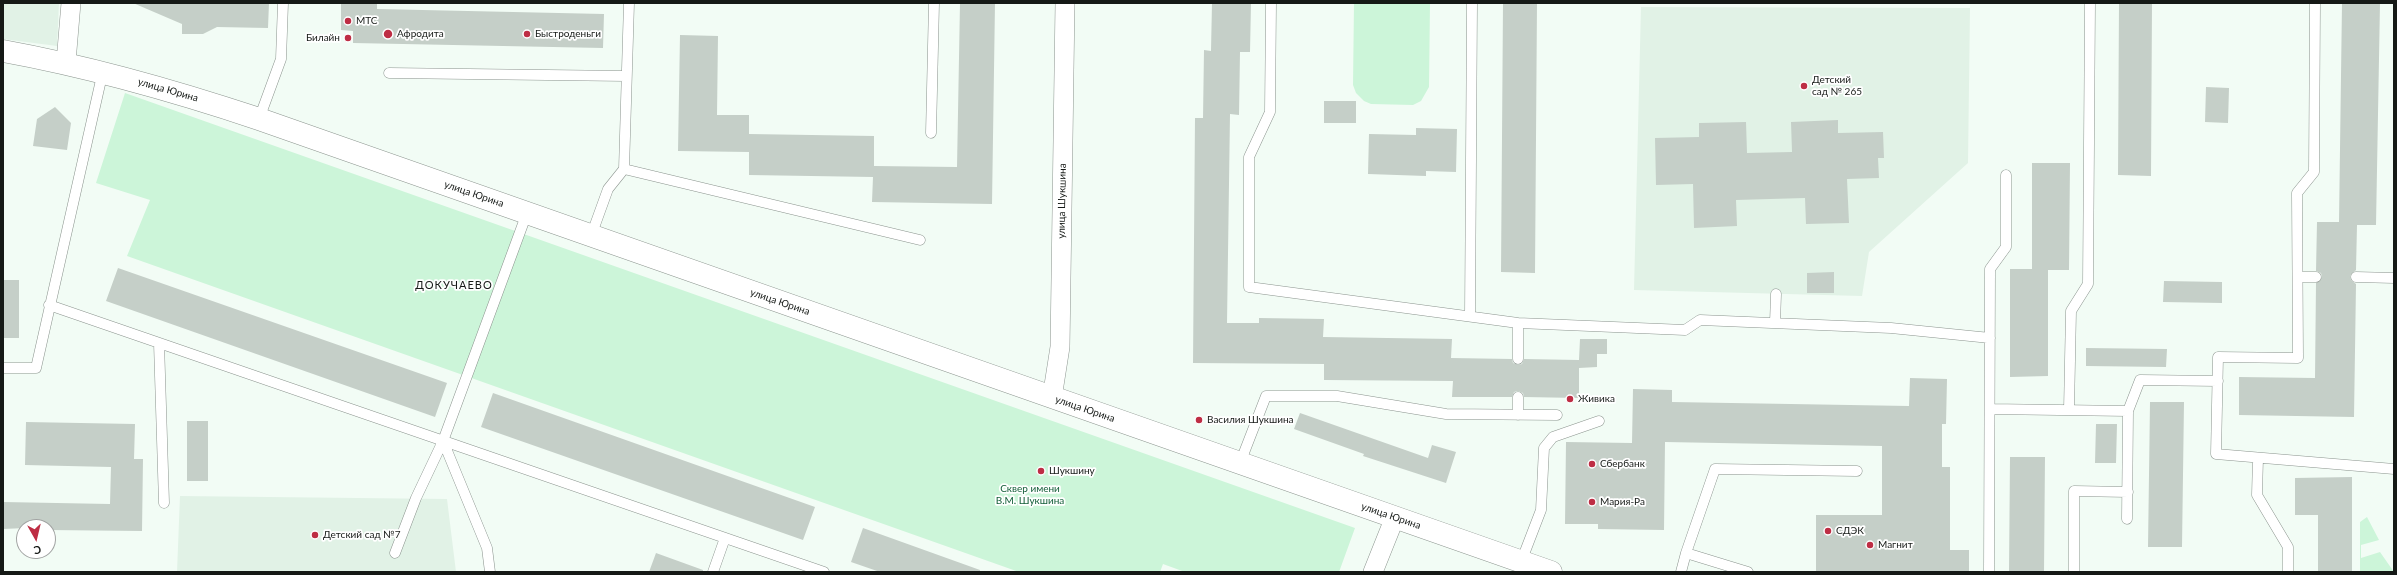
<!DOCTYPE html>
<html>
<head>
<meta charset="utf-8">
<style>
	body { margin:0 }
	#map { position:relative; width:2397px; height:575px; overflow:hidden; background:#f2fcf5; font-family:Lato,sans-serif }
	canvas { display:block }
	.frame { position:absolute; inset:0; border:4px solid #151916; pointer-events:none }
	.north { position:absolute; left:16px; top:519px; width:40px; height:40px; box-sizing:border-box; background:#fff; border:1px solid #a1a3a2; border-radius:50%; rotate:172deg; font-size:11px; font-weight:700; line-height:16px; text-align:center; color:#151916 }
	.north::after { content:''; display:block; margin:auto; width:14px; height:18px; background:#be2d44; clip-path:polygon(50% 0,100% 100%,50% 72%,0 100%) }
</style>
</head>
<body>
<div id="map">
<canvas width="2397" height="575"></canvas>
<div class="frame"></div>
<div class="north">С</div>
</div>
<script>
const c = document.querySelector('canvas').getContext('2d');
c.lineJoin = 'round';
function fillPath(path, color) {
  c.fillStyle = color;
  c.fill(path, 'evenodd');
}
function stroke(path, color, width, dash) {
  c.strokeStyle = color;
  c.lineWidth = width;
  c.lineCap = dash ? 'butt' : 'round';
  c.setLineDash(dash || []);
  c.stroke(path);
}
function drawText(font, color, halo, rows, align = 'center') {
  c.font = font + ' Lato,sans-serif';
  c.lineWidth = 3.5;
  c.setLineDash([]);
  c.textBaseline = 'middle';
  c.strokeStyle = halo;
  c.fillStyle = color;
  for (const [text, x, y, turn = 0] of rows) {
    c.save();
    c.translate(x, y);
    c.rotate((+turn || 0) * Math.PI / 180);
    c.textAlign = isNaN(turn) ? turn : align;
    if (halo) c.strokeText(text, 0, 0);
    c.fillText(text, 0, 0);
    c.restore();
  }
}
fillPath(new Path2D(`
	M3,3h56l-2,43 -54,-7z
	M1641,7l329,1 -2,155 -99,89 -7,44 -228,-6z
	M180,496l267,3 9,73h-279z`), '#e1f2e6');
fillPath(new Path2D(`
	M1354,3h76l-1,84 -8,14 -8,4 -42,-1 -7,-3 -8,-8 -3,-8z
	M125,93l1230,435 -16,44h-154l-22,-8 -3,8h-141l-892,-316 23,-56 -54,-17z
	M2367,517l12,23 -18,5v13l19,-6 14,20h-34v-50z`), '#ccf5d9');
fillPath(new Path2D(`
	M133,3h136l-1,25 -51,-1 -14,7h-21v-10z
	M341,3h36v6l227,5 -1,34 -250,-5v-12l-12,-1z
	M960,3h35l-3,201 -120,-2 1,-25 -124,-2v-23l-71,-1 2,-116 38,1 -1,79h32v19l125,2v30l83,1z
	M1212,3h39l-1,49h-10l-1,63 -9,-1 -3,209h32v-5l65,1 -1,18 129,2 -1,19 61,1 1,4 5,2 4,-1 2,-5 55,1 1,-21h27v15h-10v13l-18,1v30l-55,-1 -1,-4 -5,-2 -4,1 -2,5h-60l1,-16 -129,-1v-16l-131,-1 2,-245h8l1,-68 7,1z
	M1503,3h34l-2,270 -34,-1z
	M2119,3h33l-1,173 -33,-1z
	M2342,3h38l-4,222h-19l-1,45 -6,6 1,4 5,4 -2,133 -115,-2v-38l76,1 1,-95 6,-6 -1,-4 -5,-2 1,-49h22z
	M2206,87l23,1 -1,35 -23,-1z
	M1324,101h32v22h-32z
	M55,107l16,16 -4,27 -34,-4 4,-27z
	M1838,120v13l45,-1 1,26h-6l1,20 -32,1 2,44 -43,1 -1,-26 -69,2 1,26 -43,2 -1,-44 -37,1 -1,-47 44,-1v-14l47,-1 1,31 45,-1 -1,-30z
	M1416,128l41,1 -1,43 -30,-1v5l-58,-2 1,-40 47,1z
	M2032,163h38l-1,107h-21v106l-38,1v-108h22z
	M118,268l329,115 -12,34 -329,-116z
	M1834,272v21h-27v-20z
	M3,280h16v58h-16z
	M2164,281l58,1v21l-59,-1z
	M2086,348l81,1 -1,18 -80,-1z
	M1910,378l37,1 -1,45h-4v43h8v83h19v22h-153v-57h66v-69l-217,-4 -1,88 -66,-1v-5h-33l1,-82 66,1 1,-54 39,1v12l237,4z
	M493,393l322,114 -12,33 -322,-113z
	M2150,402h34l-2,145h-34z
	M1300,413l128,45 4,-13 24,7 -10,31 -83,-27 1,-2 -70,-25z
	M187,421h21v60h-21z
	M26,422l109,2 -1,35h9l-1,72 -94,-1v-3l-45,2v-27l107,2 1,-37 -86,-2z
	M2096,424h21l-1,39h-21z
	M2010,457h35l-1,115h-35z
	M2352,477v95h-34v-57h-23v-37z
	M863,528l117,42v2h-100l-29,-10z
	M656,553l47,17v2h-54z`), '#c5cfc8');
const service = new Path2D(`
	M1271,3l-1,109 -21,45v130l269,36 167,7 15,-10 191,8 99,10
	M2315,3l-1,169 -17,21 1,165 -80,-1 -2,97 178,15
	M389,73l237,3
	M259,119l22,-60 2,-56
	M931,133l3,-130
	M624,169l296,71
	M591,236l17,-47 16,-20 5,-166
	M2298,277h18
	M2356,277l38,1
	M49,305l775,267
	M1470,316l2,-313
	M1518,323v36
	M1775,323l1,-29
	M159,343l5,160
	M3,368h33l67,-297
	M1518,397v18
	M1990,409l138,2 12,-31 78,1
	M2069,410l2,-99 17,-27 2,-281
	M2258,458l-1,37 31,52v25
	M1240,463l26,-67h71l109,18 111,1
	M2127,519l1,-108
	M395,553l21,-55 27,-57
	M1686,553l29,-84 142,2
	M1521,562l20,-52 3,-62 9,-11 46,-16
	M490,572l-3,-24 -44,-107 84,-228
	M713,572l12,-34
	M1681,572l5,-19 62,19
	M1989,572l1,-303 16,-22v-72
	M2074,572v-81l54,1`);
const minor = new Path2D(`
	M66,62l5,-59
	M1052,398l8,-51 5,-344
	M1373,572l22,-55`);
const tertiary = new Path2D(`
	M3,51c88,16 172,40 256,68l1292,453`);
stroke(service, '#8b948e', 11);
stroke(minor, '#8b948e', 20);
stroke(tertiary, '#8b948e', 23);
stroke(service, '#fff', 10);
stroke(minor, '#fff', 19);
stroke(tertiary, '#fff', 22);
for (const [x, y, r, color] of [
	[348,21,4,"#be2d44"],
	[388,34,5,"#be2d44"],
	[527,34,4,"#be2d44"],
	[348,38,4,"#be2d44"],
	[1804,86,4,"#be2d44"],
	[1570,399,4,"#be2d44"],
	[1199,420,4,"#be2d44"],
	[1592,464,4,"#be2d44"],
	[1041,471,4,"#be2d44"],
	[1592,502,4,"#be2d44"],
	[1828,531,4,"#be2d44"],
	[315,535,4,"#be2d44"],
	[1870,545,4,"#be2d44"]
]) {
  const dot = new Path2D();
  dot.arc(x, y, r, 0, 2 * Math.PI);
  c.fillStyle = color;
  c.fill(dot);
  stroke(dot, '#fff', 1.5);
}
drawText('10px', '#151916', '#fff', [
	["МТС",356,21],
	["Афродита",397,34],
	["Быстроденьги",535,34],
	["Билайн",340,38,"right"],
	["Детский",1812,80],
	["сад № 265",1812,92],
	["Живика",1578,399],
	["Василия Шукшина",1207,420],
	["Сбербанк",1600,464],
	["Шукшину",1049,471],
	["Мария-Ра",1600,502],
	["СДЭК",1836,531],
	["Детский сад №7",323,535],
	["Магнит",1878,545]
], 'left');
drawText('10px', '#151916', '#fff', [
	["улица Юрина",168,90,16],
	["улица Юрина",474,194,19],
	["улица Шукшина",1062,201,-89],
	["улица Юрина",780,302,19],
	["улица Юрина",1085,409,19],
	["улица Юрина",1391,516,19]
]);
drawText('10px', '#115d37', '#fff', [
	["Сквер имени",1030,489],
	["В.М. Шукшина",1030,501]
]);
c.letterSpacing = '1px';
drawText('11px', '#151916', '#fff', [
	["ДОКУЧАЕВО",454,285]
]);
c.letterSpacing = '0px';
</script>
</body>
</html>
